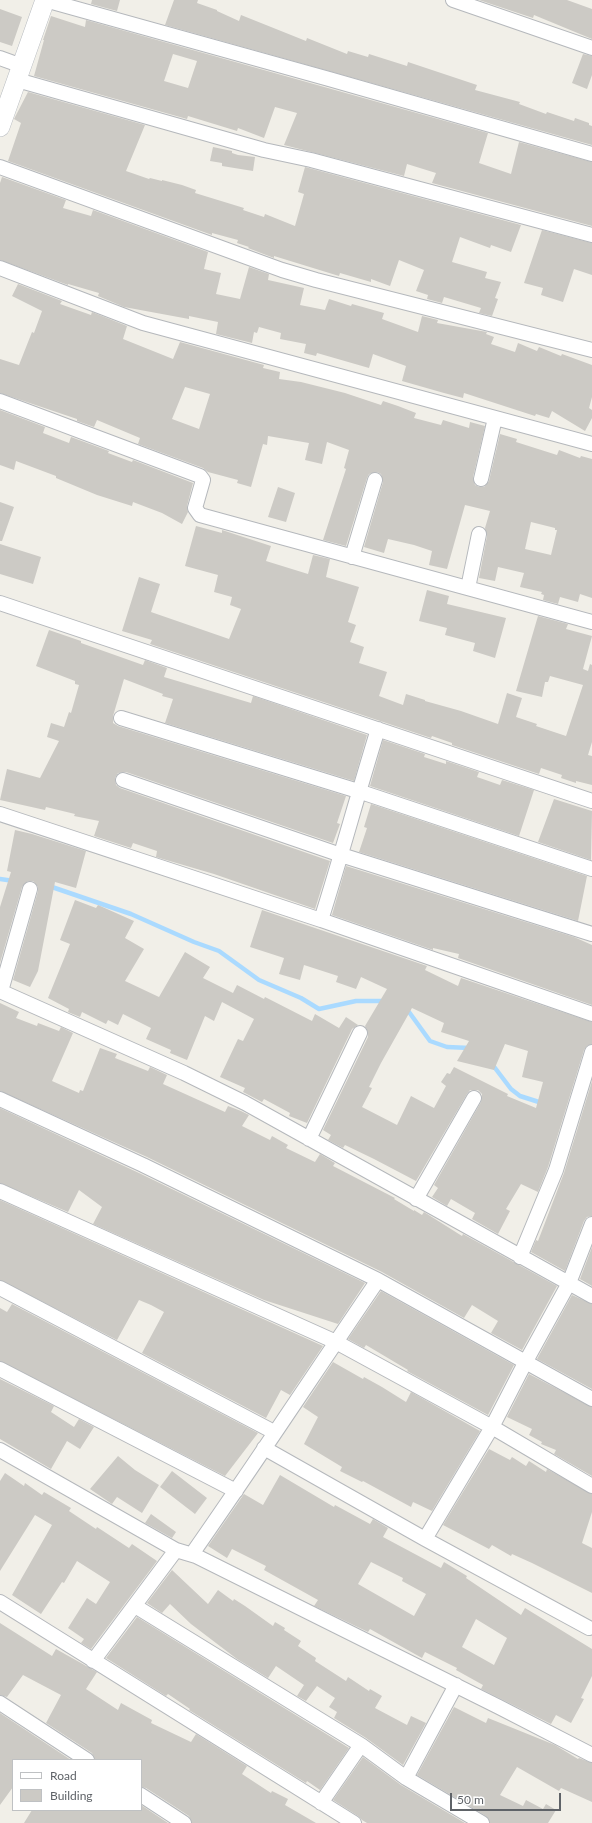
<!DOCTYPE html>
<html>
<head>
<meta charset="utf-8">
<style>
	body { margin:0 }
	#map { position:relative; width:592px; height:1823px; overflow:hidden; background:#f1efe8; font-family:Lato,sans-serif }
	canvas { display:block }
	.legend { position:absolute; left:12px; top:1759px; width:130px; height:52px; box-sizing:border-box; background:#fff; border:1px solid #bfc1c3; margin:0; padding:5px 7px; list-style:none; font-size:12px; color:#5f6368 }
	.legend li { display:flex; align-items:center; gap:8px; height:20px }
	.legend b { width:20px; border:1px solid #bfc1c3 }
	.scale { position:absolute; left:450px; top:1793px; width:111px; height:18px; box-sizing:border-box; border:2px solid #5f6368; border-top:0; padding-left:5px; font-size:12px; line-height:14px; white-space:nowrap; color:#5f6368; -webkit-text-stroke:3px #fff; paint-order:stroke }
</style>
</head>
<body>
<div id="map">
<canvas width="592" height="1823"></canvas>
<ul class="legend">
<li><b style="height:5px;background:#fff"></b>Road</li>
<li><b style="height:11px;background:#cccac5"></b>Building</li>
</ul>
<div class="scale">50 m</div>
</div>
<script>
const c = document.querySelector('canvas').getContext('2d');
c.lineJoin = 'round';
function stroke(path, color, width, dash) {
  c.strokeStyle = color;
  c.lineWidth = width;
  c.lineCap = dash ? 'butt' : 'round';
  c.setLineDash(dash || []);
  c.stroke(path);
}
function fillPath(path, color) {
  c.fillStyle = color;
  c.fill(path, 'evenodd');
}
stroke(new Path2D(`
	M0,879l14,2
	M49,886l82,28 63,28 25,9 40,29 42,18 18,11 37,-8h28
	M406,1010l3,2 21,29 17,6 23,1
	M492,1064l19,25 9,7 22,7`), '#aadaff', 4.5);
fillPath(new Path2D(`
	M92,0h28l-3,11 -26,-7z
	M174,0h24l-1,3 20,7v1l22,10 2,-6 65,26 1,-3 40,16 1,-3 20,6 1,-3 38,12 1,-4 69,23 -2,5 45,12 -1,2 27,10 1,-2 27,9 1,-3 14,5v2l3,1v19l-427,-120z
	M479,0h88l25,9v30l-58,-24 -1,3z
	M0,9l22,8 -10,29 -12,-4z
	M51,16l34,11 1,-7 402,113 -9,30 32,11 8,-32 73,20v64l-160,-43 4,-10 -29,-9 -3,12 -120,-31 13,-32 -22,-6 -11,31 -26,-10 -1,3 -49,-15 -1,3 -153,-43 10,-36h-1zM173,54l24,7 -9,27 -24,-7z
	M583,54l9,2v19l-5,14 -15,-6z
	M28,92l117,33 -19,46 23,8 1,-1 12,3v-1l20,5 14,5 -1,3 49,15 -1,2 21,7 1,-3 30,12 9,-32 -6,-2 7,-25 216,58 -10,27 -20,-7 -1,3 -30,-11 -8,25 35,10 -2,6 16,4 -6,16 3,1 -6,17 -13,-3 2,-5 -37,-11 -2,6 -15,-4 1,-4 -12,-4 8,-21 -25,-10 -9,26 -19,-7v3l-31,-9 -1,3 -65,-20v2l-26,-10 1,-1 -12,-4 1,-3 -26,-7v2l-204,-74 13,-38 -7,-4z
	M213,147l19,4v2l6,2 17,2 -2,14 -31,-5v-3l-12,-2z
	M2,177l64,23 -3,8 28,8 2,-6 115,42 -4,17 17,4 -5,21 24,5 9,-32 20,7 -1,6 36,8 -4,17 25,5 4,-11 22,7 1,-2 32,9 -2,6 36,13 4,-16 16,4 -1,3 50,9 -1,2 8,3 -3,7 24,8 3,-9 19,8 2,-4 22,9 1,-2 30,11v32l-3,11 3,2v8l-7,13 -33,-20 -3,7 -13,-4 -1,2 -71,-23 -1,5 -19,-5 -42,-12 4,-15 -33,-12 -4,14 -52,-15 -1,3 -12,-3 2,-9 -26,-5 1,-6 -22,-6 -2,6 -3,-1 -2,11 -36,-9 2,-12 -29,-6v3l-65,-12 -26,-11 1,-3 -31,-9v1l-68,-25v-77z
	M542,230l50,13v32l-18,-6 -11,33 -22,-7 2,-7 -19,-5z
	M18,284l44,17 -2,3 31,11 1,-3 35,14 -4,13 50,20 7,-17 84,23 -1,3 17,4 -1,7 22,3 44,11 36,12 2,-4 15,5 18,7 -2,5 27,7 2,-5 26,8 1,-6 15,4 -12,51 2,8 4,2h5l5,-6 11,-47 17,5 -1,3 41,13 2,-5 21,8 1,-2 11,3v139l-12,-4 -2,8 -18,-5 -2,7 -15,-4 1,-5 -3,-1 1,-2 -22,-5 4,-14 -26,-6 -3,14 -16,-3 8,-42 -2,-8 5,-17 -25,-6 -18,64 -18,-4 3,-14 -18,-6 -26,-6 -4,14 -20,-6 19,-65 -2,-8 -4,-2 -8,2 -2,4 -21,68 -23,-6 23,-71 -2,-1 5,-18 -22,-8 -5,22 -17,-4 4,-17 -41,-7 -1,9 -4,-1 -12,43 -14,-4 1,-3 -30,-8 -5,-4 -65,-24 2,-6 -43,-18 -3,7 -17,-6v-2l-77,-26v-34l19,6 13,-33 2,1 8,-22 -30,-15zM185,387l25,7 -11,35 -27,-10zM531,522l24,6v2h2l-6,25 -26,-6z
	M0,410l45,17 -2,6 26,10 2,-6 38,14 -1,2 24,9 1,-2 60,23 -6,23 1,6 -6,12 -20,-11 -29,-11 -1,4 -35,-11 -41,-17v-2l-40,-15 -2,9 -14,-5z
	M278,487l17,6 -9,29 -18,-5z
	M0,502l14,5 -12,34h-2z
	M196,526l26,7v-3l49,16 -5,15 42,13 5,-19 17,4 -4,18 33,10 -11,35 8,3 -6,17 14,5 -5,16 28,9 -8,24 24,9 3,-11 19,6v1l36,10 37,13 9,-31 15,5 -6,19 21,7 -1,2 30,10 17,-51 -33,-9 -2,6h-3l-3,15 -26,-6 22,-75 30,8 -2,5 26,7 -9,33 5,2 2,-7 2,1v77l-4,13 4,1v29l-16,-4v2l-15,-5 1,-3 -21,-7 -2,6 -87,-29v-2l-20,-7 -1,2 -281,-94 2,-4 -30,-9 17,-54 21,7 -9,28 78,27 12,-30 -11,-4 2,-8 -18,-5 4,-17 -33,-9z
	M0,544l41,13 -8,27 -33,-10z
	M427,590l22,6 -2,8 59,14 -11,40 -22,-7 2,-8 -30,-8 2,-7 -28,-7z
	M49,630l32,11v2l62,22 2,-5 22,8 -3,9 87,26 2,-7 114,39 -13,46 -189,-58 8,-24 -11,-3 1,-2 -39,-15 -11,37v7l5,3 228,70 -9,27 3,1 -7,19 -207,-71 -8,1 -3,5 1,7 4,3 210,73 -15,48 -101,-35 -58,-17 1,-6 -24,-8 -2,5 -37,-12 5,-15 -25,-5 1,-2 -29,-7 -1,3 -45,-10 7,-31 33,9 19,-37 -12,-4 4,-14 13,4 5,-15 2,1 8,-28 -4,-1v-3l-39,-15z
	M383,740l42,14 -1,3 22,7v-3l33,11 -2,5 23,8 2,-5 32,10 -15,46 -149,-50z
	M554,799l38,12 -1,49 -53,-18z
	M371,804l216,72 -9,45 -219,-69 8,-24 -3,-1z
	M15,830l17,4 54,17 -10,37 -21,-6 -17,89 -8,16 -17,-7 25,-89v-4l-5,-6h-5l-6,6 -22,76v-56l11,-35 -4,-1z
	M346,866l228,71 18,8v60l-134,-47 1,-4 -26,-6v2l-101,-35z
	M75,900l21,8 2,-3 36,16 -9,17 19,11 -19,32 34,16 26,-45 25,15 -7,11 30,15 4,-8 27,14 1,-2 47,24 3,-7 24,14 7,-11 12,8 -6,4 -45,94 -18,-7 1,-3 -26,-14 -2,3 -19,-10 2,-4 -25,-11 18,-38 5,2 11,-22 -32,-17 -8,19 -9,-5 -18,44 -17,-7 1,-3 -25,-11 5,-11 -28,-14 -5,11 -10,-5 -2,4 -24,-12 -2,5 -12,-5 1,-3 -21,-11 22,-54 -10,-4z
	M262,910l165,56 -2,4 33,16 3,-8 131,44v22l-5,2 -3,4 -36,117 -10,25 -17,-8 -15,25 4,2 -12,23 -26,-15 3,-6 -24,-14 -4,7 -15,-9 6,-9 -4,-3 47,-83 1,-8 -4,-4h-8l-3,4 -51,87 -42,-22 -29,-14 -2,3 -15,-8 3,-5 -8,-5 45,-93v-5l-3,-6 22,-37 -26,-12 -5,12 -20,-7 2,-6 -34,-11 -4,15 -21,-6 5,-16 -34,-11zM412,1008l32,15 -3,9 28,9 -12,20 37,9 11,-26 23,7 -6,26 21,5 -7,26 -29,-12 1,-2 -54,-27 -4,7 -3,-1 -6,9 5,4 -12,22 -23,-12 -14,29 -35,-18 10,-19 -3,-1 12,-24z
	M0,1003l19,9 -3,6 21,8 1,-3 21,8 2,-4 12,6 -21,48 27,12 1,-3 3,1 17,-43 17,6 -2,4 33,13 2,-4 17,8 -4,9 62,28 3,-6 13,5 8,4 -7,11 28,14 2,-4 16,9 -2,3 29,14 5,-8 15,9 -2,3 62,32 -1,1 20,12v-1l8,5 2,-3 38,24 1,-2 94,52 -35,64 -31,-17 7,-12 -26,-16 -8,13 -82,-46 -235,-115 -147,-66z
	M592,1081v135l-5,1 -3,4 -19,50 -34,-19 5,-12 2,1 26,-68z
	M0,1108l139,65 226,110 -27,41 -74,-24 -171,-76 9,-17 -23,-17 -11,22 -68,-29z
	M0,1200l323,146 -33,49 -9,-5 -15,28 -124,-65 22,-41 -13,-7 -12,-5 -22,40 -117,-60z
	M592,1247v39l-12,-7z
	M381,1291l133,74 -26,50 -81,-44 1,-1 -42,-25 -2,3 -16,-9z
	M572,1295l20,9v85l-55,-30z
	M12,1304l246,129 -33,43 -225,-115v-53l7,4z
	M333,1362l30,17 1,-2 18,10 24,15 5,-10 69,39 -48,80 -19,-9 -2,5 -48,-26 -1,1 -22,-11 2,-4 -38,-23 14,-27 -15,-10z
	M529,1374l63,33v69l-38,-22 2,-4 -15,-6 1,-2 -13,-7 3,-6 -25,-12z
	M0,1379l54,27 -3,6 23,15 5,-8 15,8 -14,22 -13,-8 -16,28 -51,-30z
	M489,1449l21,11 2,-3 14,9 3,-5 17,11 1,-3 45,25v18l-10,31 10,5v45l-60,-30 -20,-9 -1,2 -19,-11 -3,4 -46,-24z
	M118,1456l17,14 24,15 -17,28 -25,-16 -5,7 -22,-15z
	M172,1471l35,27 -12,16 -35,-27z
	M5,1473l19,13 1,-3 17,12 2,-3 27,16 -2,3 27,18 1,-2 32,21 3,-4 25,17 -66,88 -10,-6 3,-4 -16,-11 19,-30 9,6 14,-22 -33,-21 -13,22 -2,-1 -21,32 -29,-19 40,-70 -17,-10 -35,56v-90z
	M280,1475l54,32 1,-2 35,19 3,-5 15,9 -5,9 58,31 3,-6 23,14 -1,2 55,37 4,-7 67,41v27l-11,22 3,1 -13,24 -15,-8 -5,9 -70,-35 2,-4 -27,-15 1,-2 -32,-16 -3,6 -52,-29 -2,3 -54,-26 4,-6 -54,-30 2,-4 -34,-17 -5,9 -19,-12 36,-52 19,11zM371,1562l32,16 -1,3 24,13 -12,22 -56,-32zM476,1619l31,19 -13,27 -32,-18z
	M151,1514l25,18 -4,6 -27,-15z
	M172,1570l36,34 10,-14 15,11 1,-2 11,7 28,20 2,-4 10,6 -1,2 17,11 -3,5 18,12 -1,3 31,20 2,-4 21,14 1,-2 12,7 -7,12 32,17 4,-9 15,7 -23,42 -37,-27 -32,-20 3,-6 -8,-5 6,-9 -18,-12 -11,15 -9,-5 7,-11 -28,-19 -8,12 -31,-19 -46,-35 -21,-20 -8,9 -15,-10z
	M137,1617l212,131 -29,42 -13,-9 -1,2 -117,-73 1,-1 -22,-15 -2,2 -60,-38z
	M0,1623l52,33 4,-7 41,23 -11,17 32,21 3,-7 31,17 -1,3 40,19 5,-8 51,32 -5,8 29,19 1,-2 16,8 -3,6 31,18h-124l-3,-7 -43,-28 -5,-1v-27h-46l-3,-7 -46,-30 15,-28 -38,-20 -16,22 -7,-2z
	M454,1707l32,16 2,-5 67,27 23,14 1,-1 13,5v39l-31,-14 -2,3 -42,-24 -17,28 23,11 3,-6 17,9 3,-5 10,6 -8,13h-58l-4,-7 -69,-41z
	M0,1713l71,47h-58v27l-13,18z
	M363,1757l38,28 64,38h-98l-5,-3 -4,-4 -25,-16z
	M141,1805l27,18h-144l8,-13h109z`), '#cccac5');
const street = new Path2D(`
	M45,0l284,79 263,75
	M453,0l139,48
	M0,58l22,8
	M17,80l247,70 47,10 281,75
	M0,167l282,103 34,10 276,70
	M0,268l143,55 449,121
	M0,401l200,75 3,4 -8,28 5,7 392,107
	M481,479l14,-61
	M352,557l23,-77
	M468,588l11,-54
	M0,603l592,198
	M121,718l237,73 234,78
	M378,729c-20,64 -37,128 -57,191l271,94
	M123,780l218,75 251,79
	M0,814l321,106
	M0,991l184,82 61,30 347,193
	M1,991l29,-102
	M0,1099l143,66 235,115 214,119
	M309,1139l51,-106
	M0,1191l336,151 156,85 100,59
	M416,1199l58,-101
	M520,1257l36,-87 36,-118
	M0,1288l274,144
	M0,1369l236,122
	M264,1448l161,91 164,89
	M0,1450l176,100 20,6 303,151 93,48
	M425,1539l67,-112 33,-64 44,-80 23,-59
	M192,1554c63,-90 124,-183 186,-274
	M0,1602l354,221
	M135,1606l226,139 45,33 76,45
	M93,1661l83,-111
	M0,1703l87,57
	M406,1778l50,-93
	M141,1795l43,28
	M321,1803l40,-58`);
const secondary = new Path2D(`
	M0,127l45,-127`);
stroke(street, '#b5b8bc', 16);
stroke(secondary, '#b6babf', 20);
stroke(street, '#fff', 14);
stroke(secondary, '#fff', 19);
</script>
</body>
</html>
